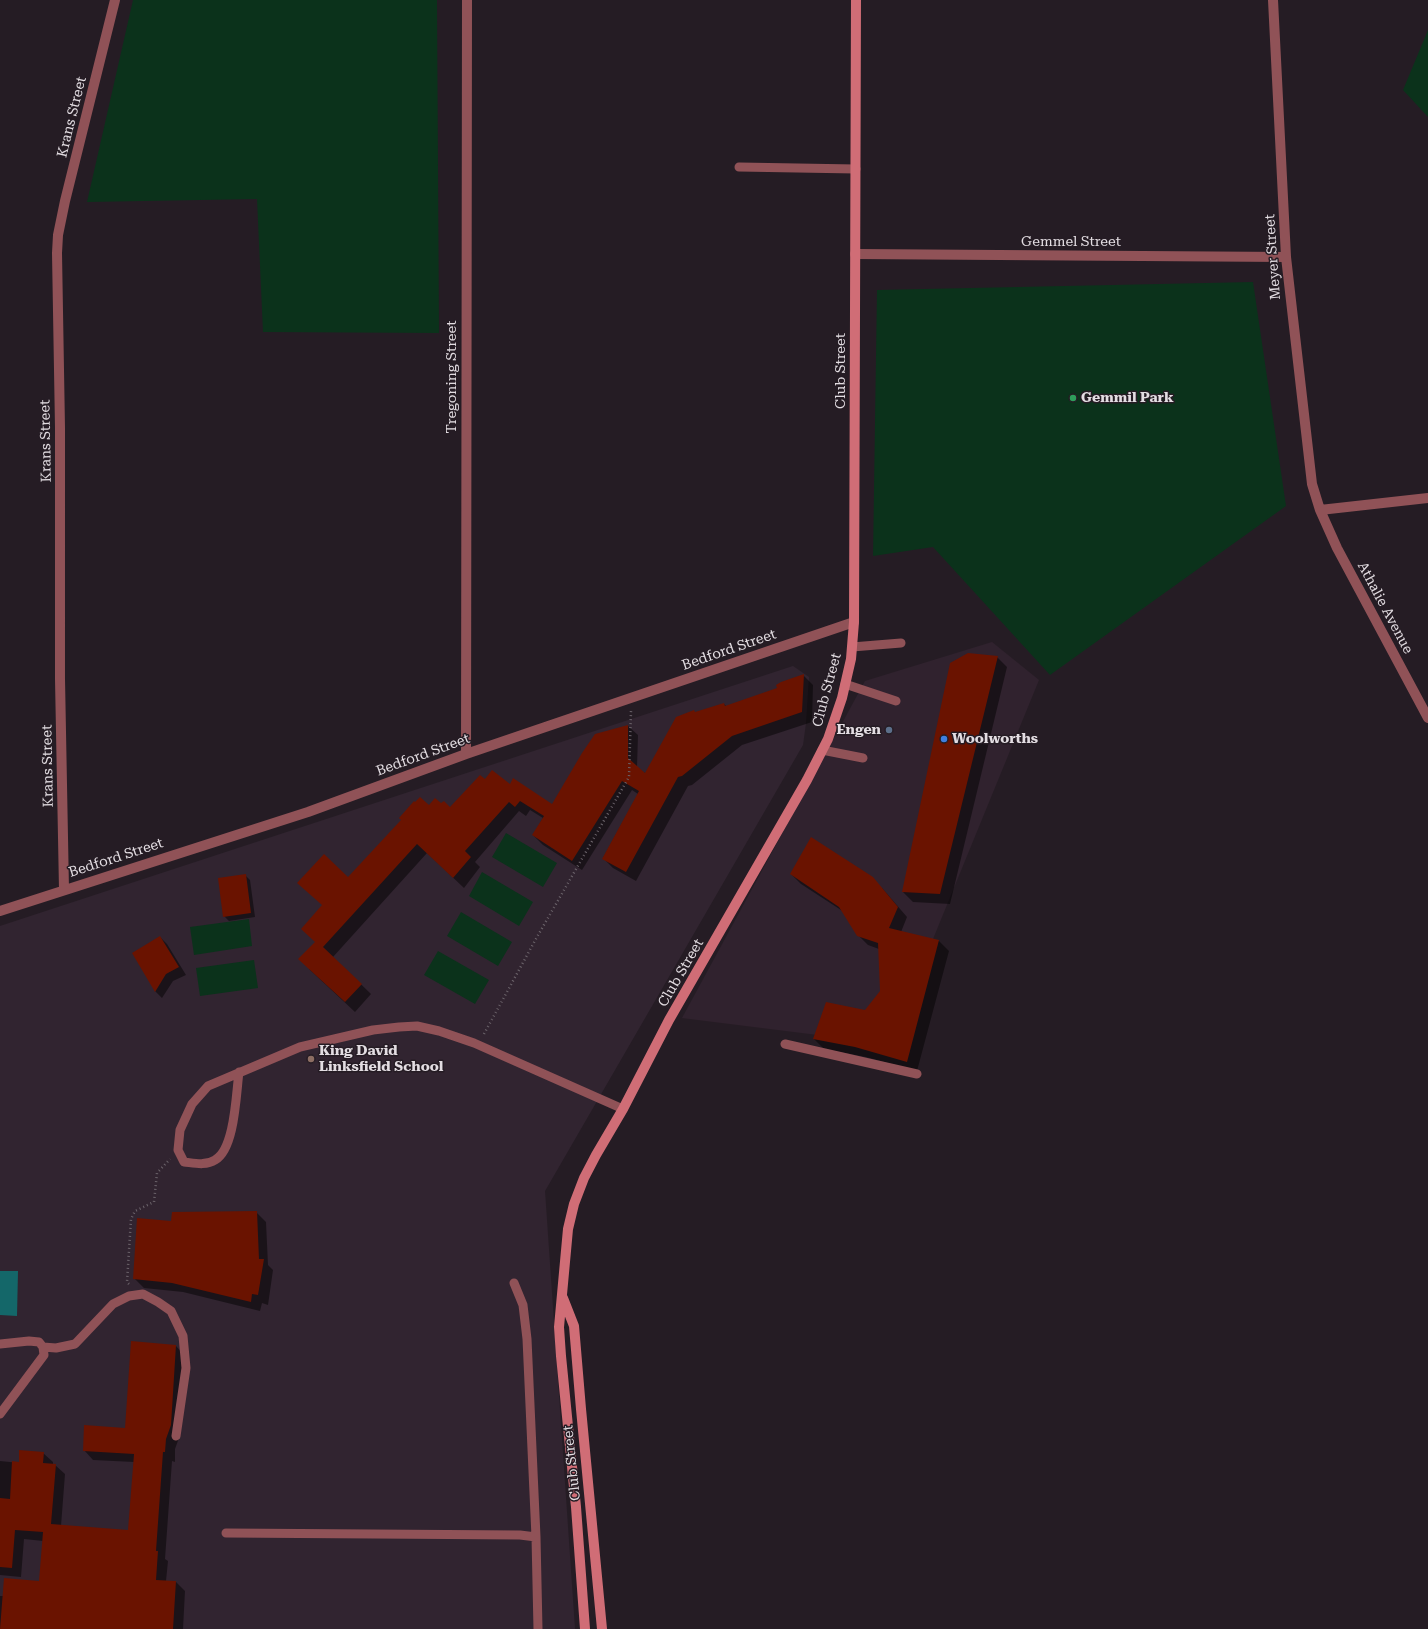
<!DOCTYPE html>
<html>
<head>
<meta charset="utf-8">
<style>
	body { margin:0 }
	canvas { display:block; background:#251c24 }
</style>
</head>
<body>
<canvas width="1428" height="1629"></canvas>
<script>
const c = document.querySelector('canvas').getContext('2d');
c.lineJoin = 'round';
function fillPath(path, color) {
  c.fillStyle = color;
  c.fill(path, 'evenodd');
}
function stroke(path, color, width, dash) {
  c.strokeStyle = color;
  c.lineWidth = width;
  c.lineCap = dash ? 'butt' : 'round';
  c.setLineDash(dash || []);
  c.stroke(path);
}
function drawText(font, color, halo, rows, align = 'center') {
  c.font = font + ' "Roboto Serif",serif';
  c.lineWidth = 3;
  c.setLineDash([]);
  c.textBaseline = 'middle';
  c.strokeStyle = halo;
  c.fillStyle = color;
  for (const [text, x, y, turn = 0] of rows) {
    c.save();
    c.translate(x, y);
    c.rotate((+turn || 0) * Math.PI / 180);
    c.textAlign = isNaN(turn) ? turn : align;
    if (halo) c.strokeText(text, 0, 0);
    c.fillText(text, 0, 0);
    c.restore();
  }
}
fillPath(new Path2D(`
	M992,642l47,38 -149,364 -208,-26 183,-337z`), '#30222e');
fillPath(new Path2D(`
	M793,666l16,11 -3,46 -3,22 -258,446 30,438h-575v-703z`), '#312430');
fillPath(new Path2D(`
	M133,0h304l2,333 -176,-1 -6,-133 -170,3z
	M1428,30v87l-25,-27z
	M1253,282l33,224 -236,169 -117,-128 -60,9 4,-266z
	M506,833l51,30 -14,24 -51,-30z
	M482,872l51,30 -14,24 -50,-30z
	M461,912l51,30 -14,24 -51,-30z
	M249,919l3,27 -58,9 -4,-28z
	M438,951l51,29 -14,24 -51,-29z
	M254,960l4,28 -58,8 -4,-28z`), '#0b321b');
fillPath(new Path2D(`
	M0,1271h18l-1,45 -17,-1z`), '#146769');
fillPath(new Path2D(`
	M997,657l10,10 -57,237 -37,-2 -10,-10 48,-228z
	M803,675l10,10 -1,37 -70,23 -50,40 -4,1 -52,95 -23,-13 -10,-10 35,-64 -6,-4 -50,80 -39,-25 -10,-10 10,-17 -13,-8 -4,6 -7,-5 -44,51 5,5 -16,21 -37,-35 -94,104 38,37 -16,18 -46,-43 7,-27 32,-63 54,-59 27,-14 12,-1 9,3 35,-28 25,5 42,20 44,-70 32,-9 10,9 -1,32 9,7 49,-61 29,-9 3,3 51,-18z
	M791,874l91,14 25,29 -6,15 38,9 10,10 -32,120 -51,-14 -42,-8 -10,-10 52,-28 15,-20 -2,-42 -11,-4 -10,-10 -14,-23 -43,-28z
	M245,875l5,5 5,37 -26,4 -5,-5z
	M160,937l7,7 19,31 -13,6 -11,17 -7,-7z
	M256,1212l10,10 2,43 5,5 -5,35 -6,-2 -2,8 -77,-19 -39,-4 -10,-10 38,-56z
	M176,1346l9,10 -5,79 -5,14v13l-3,-1 -7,98 3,2 -2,20 10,1 9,9 -2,38h-183v-33h4l36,-14 3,-41 -19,-2 -3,38 -21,-2v-114l20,2 23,-10 10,9v2l2,1 10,9 -4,52 68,5 5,-69 -41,-2 -9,-10 42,-21z`), '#0007');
fillPath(new Path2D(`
	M968,653l30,3 -58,238 -38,-2 48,-229z
	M804,674l-2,38 -70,24 -50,40 -4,1 -52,95 -24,-13 37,-68 -17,-10 -50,80 -40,-26 12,-19 -24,-15 -5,6 -6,-5 -44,49 6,6 -18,21 -36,-34 -94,103 39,37 -17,18 -47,-43 17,-17 -14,-13 21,-24 -25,-22 27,-29 24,23 53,-57 -2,-2 15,-17 1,1 5,-5 9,8 6,-7 6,5 3,-2 6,6 30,-32 5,4 7,-9 18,14 3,-6 39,26 30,-51 13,-19 33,-9v33l17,15 31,-56 18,-7 1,2 29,-9 1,3 52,-18 -1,-3 5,-3z
	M811,837l62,40 25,30 -9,21 50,12 -32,122 -52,-15 -42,-8 13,-37 39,8 15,-19 -2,-48 -21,-7 -18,-29 -49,-33z
	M246,874l5,39 -28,4 -5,-39z
	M160,936l19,31 -13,7 -11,18 -23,-39z
	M257,1211l2,48h5l-6,36 -6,-1 -1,8 -79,-19 -39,-4 4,-61 34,3 1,-9z
	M131,1341l45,4 -5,80 -5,14 -1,13h-2l-7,99h2l-2,29 20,1 -3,48h-173l4,-51 35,3 4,-49 -28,-2 -3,38 -12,-1v-69l10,1 2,-38 7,1v-12l25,2 -1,11 13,1 -5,60 77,6 6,-76 -51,-3 1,-26 41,3z`), '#6a1300');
stroke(new Path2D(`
	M484,1034l53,-97 92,-160 2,-66
	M129,1284l-2,-2 4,-63 4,-8 19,-9 3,-29 13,-14`), '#6b636a', 2.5, [1, 3]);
stroke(new Path2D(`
	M739,167l117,2
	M852,647l49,-4
	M845,684l51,17
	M822,750l41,8
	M785,1044l132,30
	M239,1072c-3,22 -4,77 -24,88 -9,6 -21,3 -31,2l-6,-12 2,-20 12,-26 16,-18 92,-39 73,-17 26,-3 18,-1 22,5 35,12 149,66
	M514,1283l9,22 4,34 9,198 2,92
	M0,1344l29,-3 10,1 4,5 1,8 -44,59
	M43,1347l13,1 19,-4 38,-40 16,-8 14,-2 15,8 13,9 12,25 3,32 -10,68
	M226,1533l294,2 16,2`), '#905257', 9);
stroke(new Path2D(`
	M1273,0l13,257 26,227 8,26 17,38 91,170
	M855,254l431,3
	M1320,510l108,-12
	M466,754c-1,-252 0,-503 1,-754
	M64,890l-4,-211v-251l-3,-175 1,-18 7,-34 50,-201
	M0,911l308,-99 158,-58 388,-132`), '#905257', 10);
stroke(new Path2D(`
	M563,1298l11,28 7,83 21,220
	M585,1629l-9,-122 -15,-151 -2,-29 9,-98 6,-25 10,-26 12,-23 27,-46 46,-89 138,-240 21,-41 14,-41 9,-39 3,-37 2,-622`), '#d06d76', 10);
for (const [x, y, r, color] of [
	[1073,398,4,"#2e9e5b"],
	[889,730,4,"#5c6f8a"],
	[944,739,4,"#3f7fe0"],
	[311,1059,4,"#8d6e63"]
]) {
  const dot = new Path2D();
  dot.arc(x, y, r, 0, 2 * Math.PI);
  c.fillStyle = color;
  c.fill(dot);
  stroke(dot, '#251c24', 1.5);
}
drawText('14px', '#e3dde2', '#251c24', [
	["Krans Street",72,117,-76],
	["Gemmel Street",1071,242],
	["Meyer Street",1273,257,-94],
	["Club Street",841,371,-90],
	["Tregoning Street",452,377,-90],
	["Krans Street",46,441,-91],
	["Athalie Avenue",1385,608,62],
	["Bedford Street",729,650,-19],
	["Club Street",827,690,-75],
	["Bedford Street",423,755,-20],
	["Krans Street",48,766,-91],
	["Bedford Street",116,858,-18],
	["Club Street",681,973,-60],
	["Club Street",572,1463,-96]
]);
drawText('bold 14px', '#e3dde2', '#251c24', [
	["Gemmil Park",1081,398],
	["Engen",881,730,"right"],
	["Woolworths",952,739],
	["King David",319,1051],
	["Linksfield School",319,1067]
], 'left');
</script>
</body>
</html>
